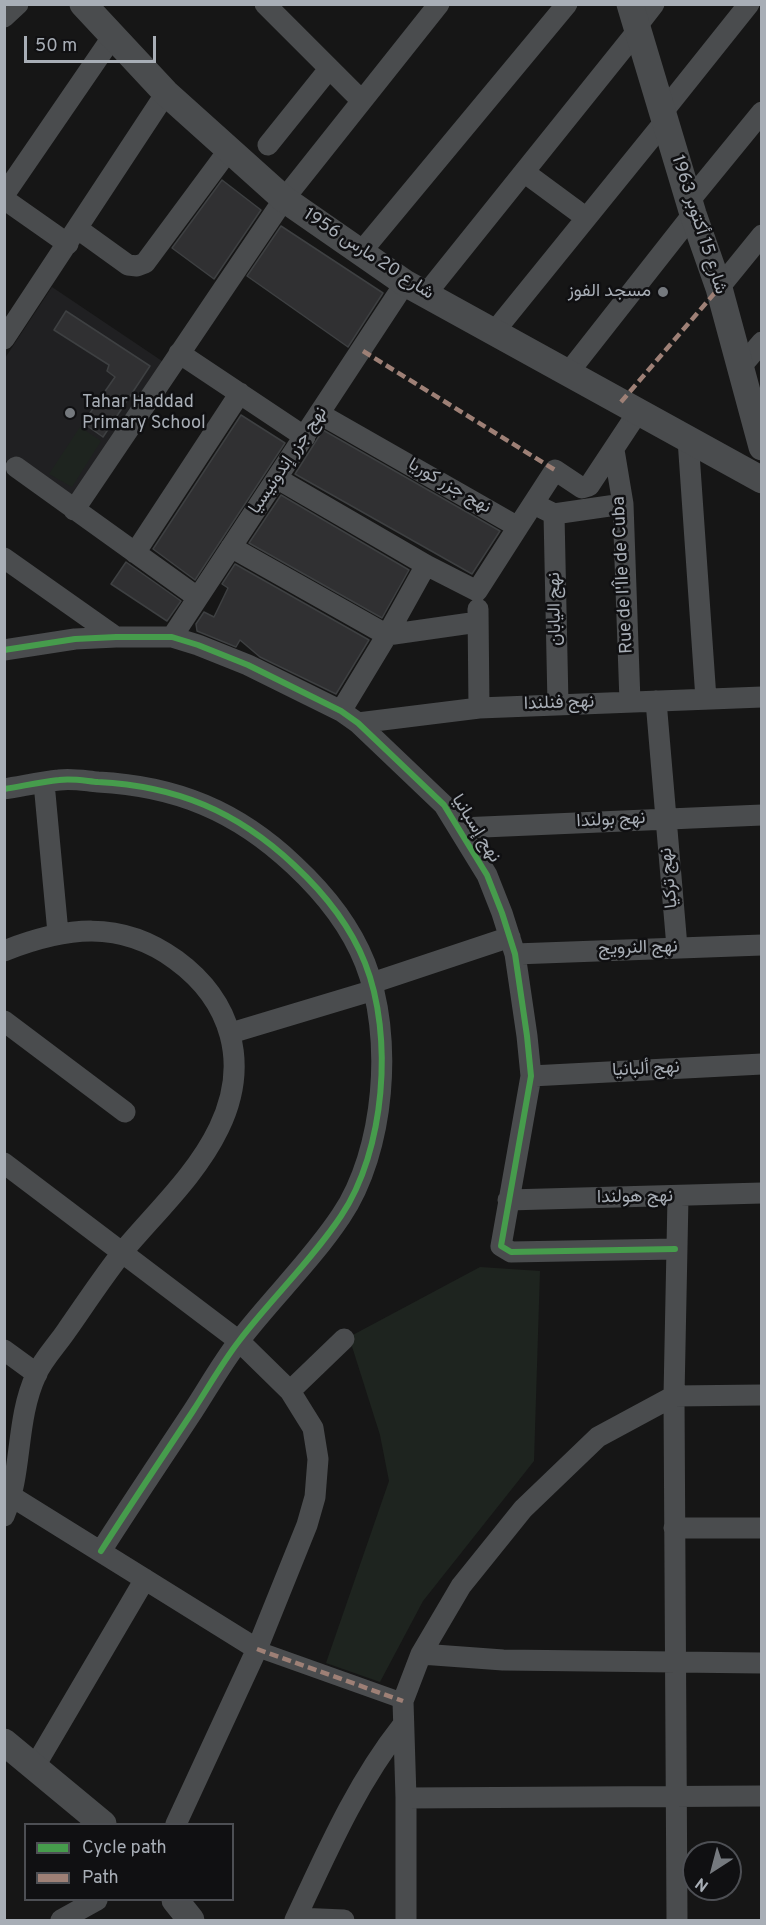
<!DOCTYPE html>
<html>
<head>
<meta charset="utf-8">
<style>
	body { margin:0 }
	#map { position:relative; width:766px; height:1925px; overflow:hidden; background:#161616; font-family:Overpass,sans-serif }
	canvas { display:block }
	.frame { position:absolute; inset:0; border:6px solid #a8aeb6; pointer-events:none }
	.legend { position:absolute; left:24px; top:1823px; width:210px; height:78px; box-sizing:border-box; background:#101012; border:2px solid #4d4f54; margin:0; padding:8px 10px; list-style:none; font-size:18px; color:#a8aeb6 }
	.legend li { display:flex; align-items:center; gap:12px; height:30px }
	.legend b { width:30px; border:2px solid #4d4f54 }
	.north { position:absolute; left:682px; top:1841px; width:60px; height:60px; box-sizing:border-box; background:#101012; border:2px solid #4d4f54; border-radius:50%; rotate:216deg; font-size:16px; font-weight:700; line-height:24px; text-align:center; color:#a8aeb6 }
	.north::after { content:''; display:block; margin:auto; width:21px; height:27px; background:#75797e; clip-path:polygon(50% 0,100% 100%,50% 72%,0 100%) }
	.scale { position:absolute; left:24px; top:36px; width:132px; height:27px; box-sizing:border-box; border:3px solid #a8aeb6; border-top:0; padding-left:8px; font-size:18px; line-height:21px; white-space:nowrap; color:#a8aeb6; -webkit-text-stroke:4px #101012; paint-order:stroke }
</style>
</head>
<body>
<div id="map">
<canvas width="766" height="1925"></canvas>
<div class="frame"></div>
<ul class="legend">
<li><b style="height:8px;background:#469c4c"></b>Cycle path</li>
<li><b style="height:8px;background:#9e8076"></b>Path</li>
</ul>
<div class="north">N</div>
<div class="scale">50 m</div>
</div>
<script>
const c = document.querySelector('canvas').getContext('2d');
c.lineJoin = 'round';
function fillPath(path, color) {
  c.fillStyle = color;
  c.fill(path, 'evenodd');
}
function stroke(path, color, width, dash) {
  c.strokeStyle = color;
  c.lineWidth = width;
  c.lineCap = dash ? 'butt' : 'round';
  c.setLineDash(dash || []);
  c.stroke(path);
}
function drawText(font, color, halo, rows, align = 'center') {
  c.font = font + ' Overpass,Vazirmatn,sans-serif';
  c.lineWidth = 5;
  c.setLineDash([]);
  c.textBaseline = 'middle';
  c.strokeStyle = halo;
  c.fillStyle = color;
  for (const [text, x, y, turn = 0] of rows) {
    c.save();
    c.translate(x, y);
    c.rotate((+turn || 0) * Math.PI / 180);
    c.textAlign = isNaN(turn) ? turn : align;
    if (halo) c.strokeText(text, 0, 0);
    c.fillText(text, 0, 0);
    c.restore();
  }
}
fillPath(new Path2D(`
	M52,287l116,78 -96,141 -67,-46v-102z`), '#202022');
fillPath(new Path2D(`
	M80,427l21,14 -29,46 -23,-13z
	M480,1267l60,4 -6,190 -111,140 -43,81 -54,-19 63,-182 -9,-46 -31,-98z`), '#1e241f');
const building = new Path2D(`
	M222,180l39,30 -47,69 -42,-31z
	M281,226l102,67 -35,54 -101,-71z
	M66,311l84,55 -47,71 -20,-14 32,-46 -8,-6 2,-6 -55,-35z
	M241,415l44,28 -90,137 -42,-31z
	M323,430l177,101 -28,43 -177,-100z
	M281,495l128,75 -27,48 -133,-75z
	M126,562l55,39 -14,20 -56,-37z
	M235,564l134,76 -33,54 -76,-37 -20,-17 -4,7 -39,-16 -1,-7 8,-12 10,5 14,-29 -6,-4z`);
fillPath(building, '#303032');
stroke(building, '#3e4042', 1.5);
stroke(new Path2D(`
	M257,1649l146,52`), '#4a4c4e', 16);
stroke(new Path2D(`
	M265,4l96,96
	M4,17l14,-13
	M637,26l17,-22
	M662,113l87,-109
	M268,145l61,-76
	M524,172l61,45
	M4,195l109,-159
	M4,199l64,45
	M690,200l72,-88
	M78,229l50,36 9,1 8,-3 83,-112
	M361,252l206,-248
	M719,288l43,-53
	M426,294l212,-264
	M494,332l171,-211
	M4,339l162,-246
	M179,353l126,84
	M739,369l23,-27
	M568,373l125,-159
	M320,414l198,113 37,-57 27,18 7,-2 49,-74
	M688,439l18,260
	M614,450l9,54 7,198
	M16,467l181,130
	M278,479l148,86 51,26 41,-64
	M542,508l12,6 69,-10
	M74,510l210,-311 155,-195
	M554,514l4,190
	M231,547l156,88 39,-70
	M135,553l105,-160
	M4,558l112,79
	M478,609l1,99
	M172,637l233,-354
	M4,650l71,-11 41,-2h56l26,8 50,20 93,46 17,12 86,82 43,70 15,38 13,41 12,82 4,40 -30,170 10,6 164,-3
	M656,701l21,246
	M341,711l46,-76 91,-13
	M358,723l121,-15 283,-11
	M44,783l14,150
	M4,789c19,-3 37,-7 55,-9 13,-2 27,1 39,2 78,4 139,29 196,83 29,27 56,60 71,98 29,73 20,188 -24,253 -30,45 -69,82 -102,125 -17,22 -31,47 -46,70 -31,47 -62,93 -92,140
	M460,828l302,-13
	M4,951c61,-24 116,-32 172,9 56,41 74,104 43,168 -22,46 -62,83 -94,121 -21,26 -39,54 -58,81 -10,15 -24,29 -31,45 -21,46 -13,97 -32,141
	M515,954l247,-9
	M372,983l138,-46
	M4,1021l121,91
	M231,1033l143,-43
	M531,1076l231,-12
	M4,1163l235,178 51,50 23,37 5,31 -3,38 -8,28 -50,124 -81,175
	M508,1200l254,-7
	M4,1350l33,24
	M290,1391l54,-52
	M11,1496l246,153
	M674,1528h88
	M421,1654l82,6 259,3
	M35,1766l110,-187
	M406,1798l356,-2
	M296,1918l48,2
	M61,1920l36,-20
	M295,1920c31,-66 61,-136 107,-194
	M406,1920v-122l-3,-97 18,-47 40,-68 62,-77 75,-72 76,-41 88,-1
	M677,1920l-3,-524 4,-199`), '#4a4c4e', 21);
stroke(new Path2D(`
	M83,4l83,89 118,106 121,84 357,197
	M630,4l63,210 26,74 43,159
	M4,1742l99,82
	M175,1900l16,20`), '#4a4c4e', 27);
stroke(new Path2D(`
	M363,351l192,119
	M621,402l98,-114
	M257,1649l146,52`), '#9e8076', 4.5, [9, 4.5]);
stroke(new Path2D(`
	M4,650l71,-11 41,-2h56l26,8 50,20 93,46 17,12 86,82 43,70 15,38 13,41 12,82 4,40 -30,170 10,6 164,-3
	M4,789c19,-3 37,-7 55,-9 13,-2 27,1 39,2 78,4 139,29 196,83 29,27 56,60 71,98 29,73 20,188 -24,253 -30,45 -69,82 -102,125 -17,22 -31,47 -46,70 -31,47 -62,93 -92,140`), '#469c4c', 6);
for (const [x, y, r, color] of [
	[663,292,6,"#75797e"],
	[70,413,6,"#75797e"]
]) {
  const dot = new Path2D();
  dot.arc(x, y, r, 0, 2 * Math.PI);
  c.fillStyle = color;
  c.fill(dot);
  stroke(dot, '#101012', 2);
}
drawText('18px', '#a8aeb6', '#101012', [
	["شارع 15 أكتوبر 1963",698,225,72],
	["شارع 20 مارس 1956",368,255,33],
	["نهج جزر إندونيسيا",289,461,-56],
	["نهج جزر كوريا",449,487,30],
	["Rue de l'Île de Cuba",624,575,-93],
	["نهج اليابان",556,609,-91],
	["نهج فنلندا",559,704,-2],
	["نهج بولندا",611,821,-3],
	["نهج إسبانيا",475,829,58],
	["نهج تركيا",670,878,-96],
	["نهج النرويج",638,949,-2],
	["نهج ألبانيا",646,1070,-3],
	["نهج هولندا",635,1198,-1]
]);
drawText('18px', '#a8aeb6', '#101012', [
	["مسجد الفوز",651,292],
	["Tahar Haddad",82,403,"left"],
	["Primary School",82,424,"left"]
], 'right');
</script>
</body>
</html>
